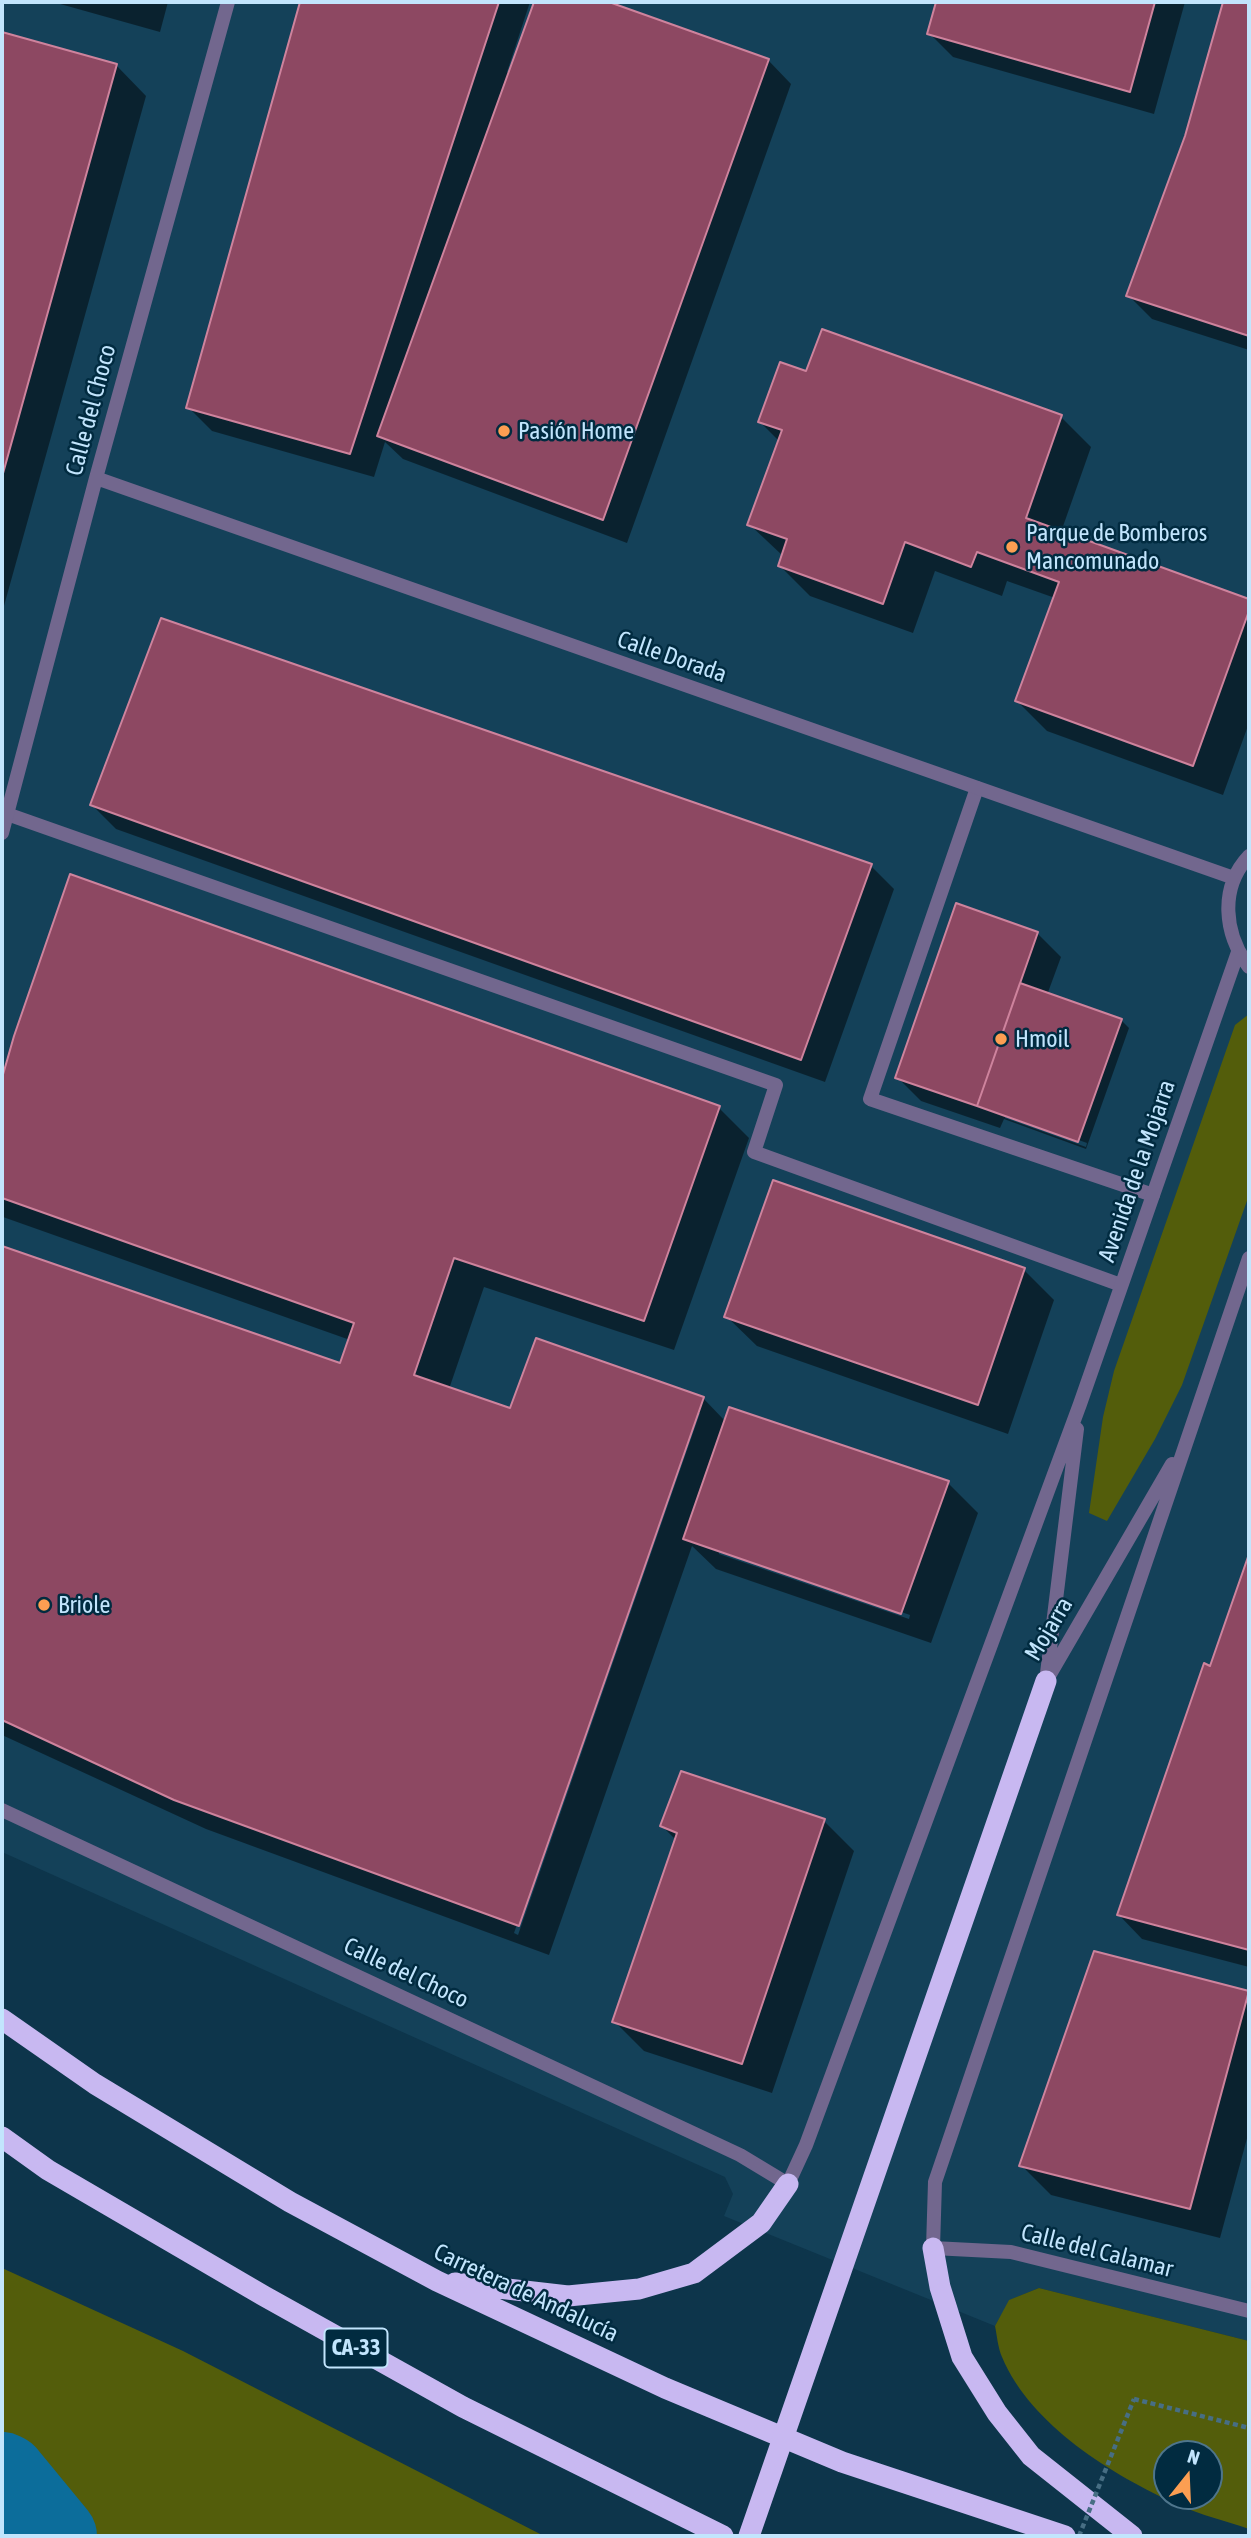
<!DOCTYPE html>
<html>
<head>
<meta charset="utf-8">
<style>
	body { margin:0 }
	#map { position:relative; width:1251px; height:2538px; overflow:hidden; background:#0d354b; font-family:"Asap Condensed",sans-serif }
	canvas { display:block }
	.frame { position:absolute; inset:0; border:4px solid #c2e5fd; pointer-events:none }
	.north { position:absolute; left:1153px; top:2440px; width:70px; height:70px; box-sizing:border-box; background:#012b40; border:2px solid #4e758c; border-radius:50%; rotate:18deg; font-size:19px; font-weight:700; line-height:28px; text-align:center; color:#c2e5fd }
	.north::after { content:''; display:block; margin:auto; width:24px; height:32px; background:#fc9e52; clip-path:polygon(50% 0,100% 100%,50% 72%,0 100%) }
</style>
</head>
<body>
<div id="map">
<canvas width="1251" height="2538"></canvas>
<div class="frame"></div>
<div class="north">N</div>
</div>
<script>
const c = document.querySelector('canvas').getContext('2d');
c.lineJoin = 'round';
function fillPath(path, color) {
  c.fillStyle = color;
  c.fill(path, 'evenodd');
}
function stroke(path, color, width, dash) {
  c.strokeStyle = color;
  c.lineWidth = width;
  c.lineCap = dash ? 'butt' : 'round';
  c.setLineDash(dash || []);
  c.stroke(path);
}
function drawText(font, color, halo, rows, align = 'center') {
  c.font = font + ' "Asap Condensed",sans-serif';
  c.lineWidth = 5;
  c.setLineDash([]);
  c.textBaseline = 'middle';
  c.strokeStyle = halo;
  c.fillStyle = color;
  for (const [text, x, y, turn = 0] of rows) {
    c.save();
    c.translate(x, y);
    c.rotate((+turn || 0) * Math.PI / 180);
    c.textAlign = isNaN(turn) ? turn : align;
    if (halo) c.strokeText(text, 0, 0);
    c.fillText(text, 0, 0);
    c.restore();
  }
}
fillPath(new Path2D(`
	M2,2h1247v2339l-210,-53 -29,12 -15,26 -271,-110 9,-22 -8,-17 -723,-325z`), '#144159');
fillPath(new Path2D(`
	M1249,1014v181l-67,190 -27,54 -48,82 -18,-8 14,-96 11,-46 121,-346z
	M2,2268l181,83 361,185h-542z
	M1039,2288l210,53v188c-23,-8 -48,-14 -71,-24 -65,-30 -147,-79 -176,-148 -4,-9 -5,-21 -7,-31l14,-26zM1167,2454h42v42h-42z`), '#535d0b');
fillPath(new Path2D(`
	M53,2h115l-8,30z
	M302,2h228l-23,70 3,1 26,-71h68l164,58 23,24 -164,459 -224,-84 -18,-17 -11,35 -162,-46 -24,-24z
	M938,2h247l-31,112 -201,-57 -24,-24z
	M1225,2h24v348l-97,-31 -24,-24 59,-158z
	M2,33l114,32 30,31 -144,517z
	M807,374l254,43 30,30 -30,85 188,69v122l-26,72 -176,-64 -30,-30 38,-103 -48,-17 -5,15 -67,-25 -22,62 -103,-37 -30,-30 3,-10 -34,-32 30,-83 -19,-19z
	M92,805l779,61 23,23 -69,193 -709,-253z
	M1037,933l24,24 -14,38 74,25 8,8 -43,121 -82,-30 -4,9 -79,-27 -24,-24zM1005,1114l82,29 -1,4 -81,-29z
	M15,1037l704,71 30,30 -75,212 -190,-63 -35,102 63,22 191,-13 23,24 222,61 30,30 -47,130 -215,-74 -24,-23 -143,409 -343,-126 -204,-94v-487l339,117 9,-25 -347,-123 -1,-133zM696,1413h4l-182,522 -4,-2zM719,1550l191,65 -1,4 -190,-65z
	M1024,1270l30,30 -46,134 -251,-88 -31,-30z
	M1249,1560v407l-107,-28 -23,-24 93,-247z
	M824,1821l30,30 -82,242 -128,-42 -30,-30 62,-181 -14,-14z
	M1095,1953l154,40v138l-29,107 -169,-43 -30,-30z`), '#0007');
stroke(new Path2D(`
	M2,2472l4,2 51,62`), '#0c6d9b', 80);
const building = new Path2D(`
	M300,2h199l-149,452 -164,-46z
	M534,2h75l160,57 -166,461 -226,-84z
	M936,2h219l-25,90 -203,-58z
	M1223,2h26v334l-123,-40 59,-160z
	M2,32l115,32 -115,413z
	M822,329l240,86 -36,103 223,81v12l-56,155 -178,-65 44,-119 -82,-30 -6,15 -66,-25 -22,62 -105,-38 9,-27 -40,-14 35,-95 -24,-8 22,-60 26,9z
	M161,618l711,246 -71,196 -711,-255z
	M70,874l650,232 -76,215 -190,-63 -40,117 96,33 26,-70 168,59 -185,529 -345,-126 -172,-80v-474l338,117 14,-40 -352,-125v-120l12,-42z
	M956,903l82,29 -61,174 -82,-28z
	M1020,983l102,36 -44,123 -101,-36z
	M773,1180l252,88 -47,137 -254,-88z
	M729,1407l220,74 -48,133 -218,-75z
	M1249,1554v396l-132,-35 87,-252 6,3z
	M681,1771l144,48 -83,245 -130,-42 65,-189 -17,-7z
	M1094,1951l155,40 -59,218 -171,-43z`);
fillPath(building, '#8d4862');
stroke(building, '#ce839d', 2);
stroke(new Path2D(`
	M1134,2399l115,29`), '#476e84', 4.5, [5, 3.5]);
stroke(new Path2D(`
	M977,788l-107,311 283,96
	M7,814l769,271 -22,67 367,133`), '#72678e', 14);
stroke(new Path2D(`
	M96,478l1138,400
	M2,833l94,-355 132,-476
	M1249,856c-30,32 -25,78 0,111
	M1249,1258l-314,924 -2,66 78,4 238,59
	M1047,1673l30,-244
	M1046,1681l126,-217
	M2,1810l738,345 48,29 18,-39 274,-741 158,-452`), '#72678e', 14);
stroke(new Path2D(`
	M2,2019l93,65 195,118 147,79 228,107 177,74 223,74
	M2,2137l46,33 216,126 199,111 260,129
	M933,2248l7,39 22,70 35,56 34,43 101,80
	M455,2283l113,13 71,-7 55,-16 67,-50 27,-39`), '#c8b8f1', 21);
stroke(new Path2D(`
	M1079,2536l55,-137`), '#476e84', 4.5, [5, 3.5]);
stroke(new Path2D(`
	M749,2536l297,-855`), '#c8b8f1', 21);
for (const [x, y, r, color] of [
	[504,431,7,"#fc9e52"],
	[1012,547,7,"#fc9e52"],
	[1001,1039,7,"#fc9e52"],
	[44,1605,7,"#fc9e52"]
]) {
  const dot = new Path2D();
  dot.arc(x, y, r, 0, 2 * Math.PI);
  c.fillStyle = color;
  c.fill(dot);
  stroke(dot, '#012b40', 2.5);
}
for (const [x, y, w] of [
	[356,2348,63]
]) {
  const box = new Path2D();
  box.roundRect(x - w / 2, y - 19.5, w, 39, 5);
  c.fillStyle = '#012b40';
  c.fill(box);
  stroke(box, '#c2e5fd', 2);
}
drawText('bold 23px', '#c2e5fd', null, [
	["CA-33",356,2348]
]);
drawText('24px', '#c2e5fd', '#012b40', [
	["Calle del Choco",91,410,-75],
	["Calle Dorada",672,657,19],
	["Avenida de la Mojarra",1137,1171,-71],
	["Mojarra",1049,1629,-59],
	["Calle del Choco",406,1973,25],
	["Calle del Calamar",1097,2251,14],
	["Carretera de Andalucía",526,2293,25]
]);
drawText('24px', '#c2e5fd', '#012b40', [
	["Pasión Home",518,431],
	["Parque de Bomberos",1026,533],
	["Mancomunado",1026,561],
	["Hmoil",1015,1039],
	["Briole",58,1605]
], 'left');
</script>
</body>
</html>
